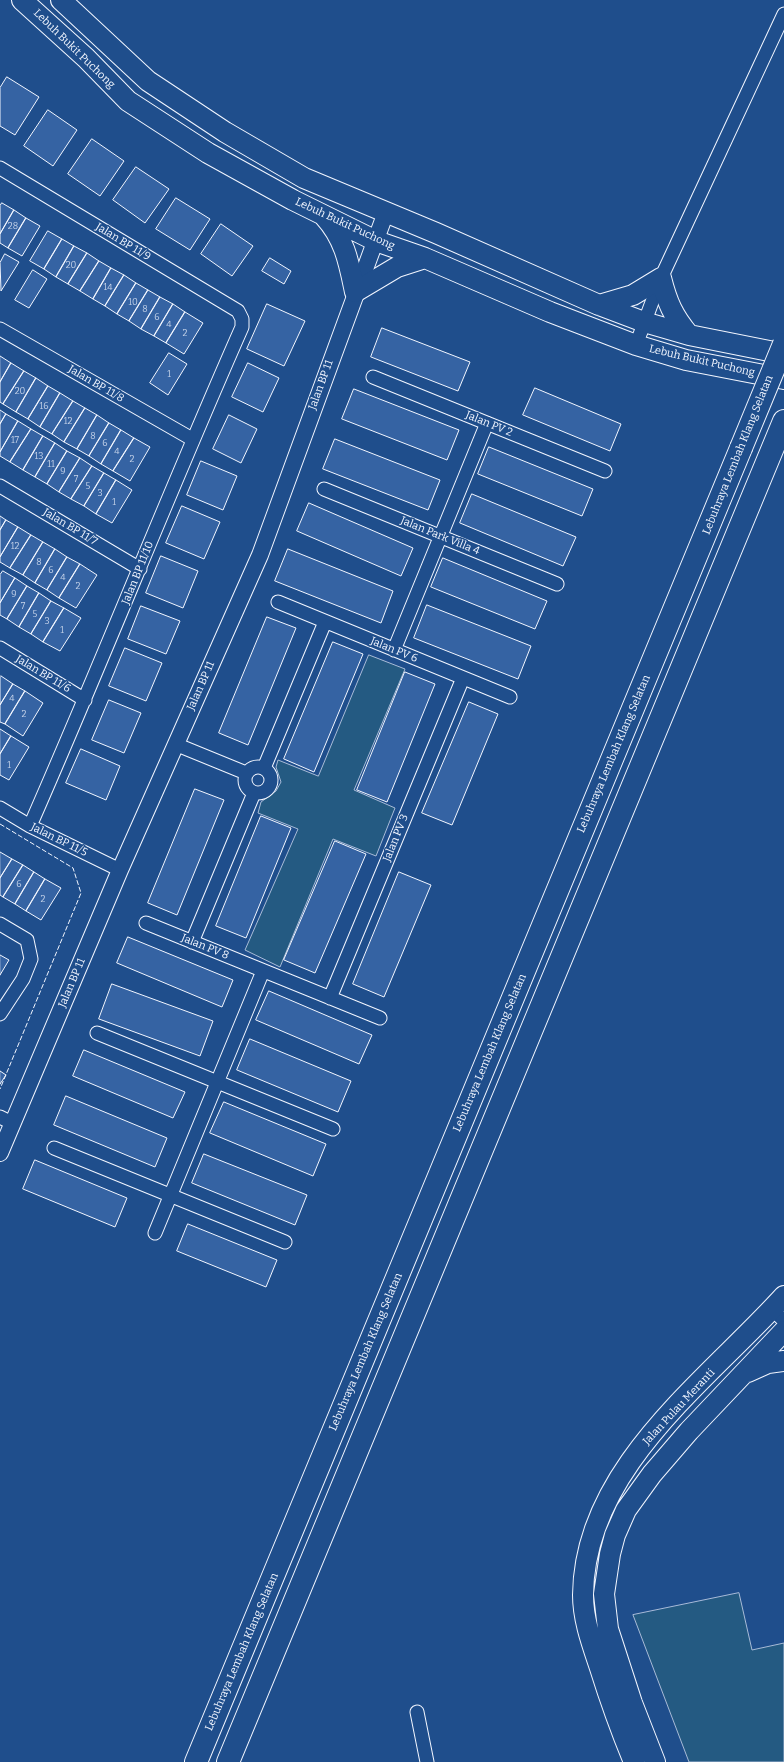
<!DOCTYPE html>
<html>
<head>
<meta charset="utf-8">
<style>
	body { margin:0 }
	canvas { display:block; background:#1f4e8c }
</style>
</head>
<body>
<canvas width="784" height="1762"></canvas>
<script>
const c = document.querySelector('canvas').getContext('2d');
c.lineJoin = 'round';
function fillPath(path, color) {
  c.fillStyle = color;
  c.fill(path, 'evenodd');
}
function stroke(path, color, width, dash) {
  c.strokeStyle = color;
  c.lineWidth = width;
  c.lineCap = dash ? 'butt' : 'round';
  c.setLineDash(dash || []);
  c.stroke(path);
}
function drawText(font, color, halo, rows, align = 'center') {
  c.font = font + ' Bitter,serif';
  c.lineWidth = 3;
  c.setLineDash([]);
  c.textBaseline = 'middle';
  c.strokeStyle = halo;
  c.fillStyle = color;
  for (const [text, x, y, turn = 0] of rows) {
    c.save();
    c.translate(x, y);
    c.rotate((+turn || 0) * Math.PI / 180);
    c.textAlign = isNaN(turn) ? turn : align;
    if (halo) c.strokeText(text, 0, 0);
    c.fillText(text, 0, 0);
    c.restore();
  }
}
const green = new Path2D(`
	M369,655l36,14 -51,121 41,18 -19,48 -43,-17 -53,128 -35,-17 53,-121 -40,-16 3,-11 15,-11 5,-9 -5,-15 2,-7 40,16z
	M739,1593l13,57 32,-7v119h-95l-56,-147z`);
fillPath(green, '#245a82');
stroke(green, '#a8bbd7', 1);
const building = new Path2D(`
	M7,77l32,20 -24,38 -15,-9v-38z
	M48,110l29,20 -24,36 -29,-20z
	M92,139l32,22 -24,35 -32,-22z
	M136,167l33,22 -24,34 -32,-23z
	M176,198l34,21 -20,31 -34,-21z
	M2,203l12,7 -14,24v-28z
	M14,210l12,8 -18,30 -8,-5v-9z
	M26,218l14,8 -18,30 -14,-8z
	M221,224l32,22 -21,30 -31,-22z
	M48,231l14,8 -18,30 -14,-8z
	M62,239l12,7 -18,31 -12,-8z
	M74,246l13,7 -19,31 -12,-7z
	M87,253l12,8 -19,30 -12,-7z
	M5,254l14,8 -18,29 -1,-28z
	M270,258l21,13 -7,13 -22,-13z
	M99,261l12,7 -18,31 -13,-8z
	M111,268l13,7 -19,31 -12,-7z
	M33,270l14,9 -18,29 -14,-8z
	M124,275l12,8 -19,31 -12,-8z
	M136,283l12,7 -19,31 -12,-7z
	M148,290l12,7 -19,32 -12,-8z
	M160,297l13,7 -19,32 -13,-7z
	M173,304l12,8 -19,31 -12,-7z
	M267,304l38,17 -21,45 -37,-17z
	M185,312l18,11 -19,31 -18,-11z
	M382,328l88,34 -12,29 -87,-34z
	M169,353l18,11 -19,31 -18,-12z
	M0,356l11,7 -11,19z
	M11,363l13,8 -21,33 -3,-2v-20z
	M248,363l31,15 -16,34 -31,-15z
	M24,371l12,7 -20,34 -13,-8z
	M36,378l12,8 -20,33 -12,-7z
	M48,386l12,7 -20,34 -12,-8z
	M535,388l86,36 -11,27 -87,-36z
	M354,389l105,41 -12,30 -105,-41z
	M60,393l13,8 -21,33 -12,-7z
	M73,401l12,7 -21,34 -12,-8z
	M85,408l12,7 -20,34 -13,-7z
	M0,410l6,4 -6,10z
	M6,414l12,7 -18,31v-28z
	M97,415l12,8 -20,33 -12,-7z
	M229,415l28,14 -16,34 -28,-14z
	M18,421l13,8 -21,33 -10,-6v-4z
	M109,423l12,7 -20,34 -12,-8z
	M31,429l12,7 -20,34 -13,-8z
	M121,430l13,8 -21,33 -12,-7z
	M43,436l12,7 -20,34 -12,-7z
	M134,438l16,9 -20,34 -17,-10z
	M335,439l105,41 -12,30 -105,-41z
	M55,443l12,8 -20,33 -12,-7z
	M489,447l104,42 -11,27 -104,-42z
	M67,451l13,7 -21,34 -12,-8z
	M80,458l12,8 -21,33 -12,-7z
	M201,461l36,15 -14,34 -36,-15z
	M92,466l12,7 -20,33 -13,-7z
	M104,473l12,7 -20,34 -12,-8z
	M116,480l16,10 -20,33 -16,-9z
	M472,494l104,43 -13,29 -103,-43z
	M309,503l104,45 -12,28 -104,-45z
	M182,506l38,16 -16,37 -38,-16z
	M0,516l6,4 -6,10z
	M6,520l12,7 -18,30v-27z
	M18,527l13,8 -21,33 -10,-6v-5z
	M31,535l12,7 -20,33 -13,-7z
	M43,542l12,7 -20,34 -12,-8z
	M55,549l12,8 -20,33 -12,-7z
	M288,549l105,42 -12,32 -106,-42z
	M161,556l37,15 -15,37 -37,-15z
	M67,557l13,7 -21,34 -12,-8z
	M443,558l104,43 -12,28 -104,-42z
	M80,564l17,11 -21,33 -17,-10z
	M3,571l12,7 -15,25v-28z
	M15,578l12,8 -20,33 -7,-4v-12z
	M27,586l12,7 -20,34 -12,-8z
	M39,593l12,8 -20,33 -12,-7z
	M51,601l13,7 -21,34 -12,-8z
	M427,605l104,41 -13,33 -104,-41z
	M141,606l39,15 -14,33 -38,-15z
	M64,608l17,10 -21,33 -17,-9z
	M267,617l29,11 -48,117 -29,-12z
	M333,642l30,12 -49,118 -30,-13z
	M125,648l37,15 -16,38 -37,-15z
	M405,672l30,12 -48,118 -30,-12z
	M1,676l12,8 -13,21v-28z
	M13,684l12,7 -20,33 -5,-2v-17z
	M25,691l18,12 -20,33 -18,-12z
	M109,700l32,13 -17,40 -32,-13z
	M469,702l29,12 -46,111 -30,-12z
	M0,729l11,7 -11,18z
	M11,736l18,11 -20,33 -9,-5v-21z
	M81,749l39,17 -14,34 -40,-17z
	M195,789l29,11 -47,115 -29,-12z
	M261,816l30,12 -45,110 -30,-12z
	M335,841l31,13 -51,119 -31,-13z
	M0,852l12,7 -12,19z
	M12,859l11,6 -20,32 -3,-2v-17z
	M23,865l11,7 -19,32 -12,-7z
	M34,872l11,7 -19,32 -11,-7z
	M399,872l32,13 -47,112 -31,-13z
	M45,879l16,9 -20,32 -15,-9z
	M128,937l105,43 -11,27 -105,-44z
	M0,955l9,5 -9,15z
	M112,984l101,37 -13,35 -101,-37z
	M269,991l103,44 -13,29 -103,-44z
	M250,1039l101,42 -13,31 -101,-42z
	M84,1050l101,42 -12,26 -100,-42z
	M0,1071l6,4 -6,9z
	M66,1096l101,42 -12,29 -101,-42z
	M224,1102l102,42 -13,32 -103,-43z
	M204,1154l103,41 -12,30 -103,-42z
	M35,1160l92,38 -12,29 -92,-38z
	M188,1224l89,36 -11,27 -89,-36z`);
fillPath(building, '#3563a3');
stroke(building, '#f2f6ff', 1);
const minor = new Path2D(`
	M0,168l238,143 4,8v8c-73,165 -139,333 -212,499
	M0,329l192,110
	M636,345l25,-67 123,-264
	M373,377l232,94
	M0,486l140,83
	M324,489l233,95
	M278,602l232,95
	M0,648l85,52
	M394,650l93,-227
	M175,744l71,29
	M245 780a13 13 0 1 1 26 0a13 13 0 1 1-26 0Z
	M264,768l61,-146
	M0,808l30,18 90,44
	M146,923l234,95
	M0,924l27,16 4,19 -8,20 -23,35
	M192,942l62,-149
	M330,998l133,-320
	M97,1033l236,96
	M0,1117l12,6
	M54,1148l231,94
	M155,1233l108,-262
	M772,1309l12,12
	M417,1712l10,50`);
const tertiary = new Path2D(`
	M0,1153l120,-283 140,-315 126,-343`);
const primary = new Path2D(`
	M22,0l64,58 42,43 80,52 85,47 83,41 49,17 125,54 86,33 50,15 98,19
	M61,0l87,81 77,51 79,46 132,55 163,72 45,17 45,13 95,19
	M324,216c21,23 25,47 31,76l42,-25 28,-9
	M599,305l34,-10 28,-17c6,24 12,38 28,57
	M748,1372l20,-9 16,-2
	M634,1762c-13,-31 -24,-62 -34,-94 -8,-24 -17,-48 -17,-73 1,-127 123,-213 201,-299
	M655,1762l-23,-59 -24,-74 -4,-35 6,-40 5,-19 11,-25 26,-36 37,-43 95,-100`);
const motorway = new Path2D(`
	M196,1762l545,-1314
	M228,1762l556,-1341`);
stroke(minor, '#f2f6ff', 15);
stroke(tertiary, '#f2f6ff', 18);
stroke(primary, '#f2f6ff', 22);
stroke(motorway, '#f2f6ff', 24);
stroke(minor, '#1f4e8c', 13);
stroke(tertiary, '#1f4e8c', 16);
stroke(primary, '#1f4e8c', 20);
stroke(motorway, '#1f4e8c', 22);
const motorwayBridge = new Path2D(`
	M741,448l43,-104`);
stroke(motorwayBridge, '#f2f6ff', 24, []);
stroke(motorwayBridge, '#1f4e8c', 22);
stroke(new Path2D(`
	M0,824l73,44 8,25 -81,196`), '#f2f6ff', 1, [5, 2]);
drawText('9px', '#c3d1e8', null, [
	["28",13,226],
	["20",71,265],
	["14",108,287],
	["10",133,302],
	["8",145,309],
	["6",157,317],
	["4",169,324],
	["2",185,333],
	["1",169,374],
	["20",20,391],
	["16",44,406],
	["12",68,421],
	["8",93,436],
	["17",15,440],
	["6",105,443],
	["4",117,451],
	["13",39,456],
	["2",132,459],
	["11",51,464],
	["9",63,471],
	["7",76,479],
	["5",88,486],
	["3",100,493],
	["1",114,502],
	["12",15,546],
	["8",39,562],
	["6",51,570],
	["4",63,577],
	["2",78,586],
	["9",14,594],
	["7",23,606],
	["5",35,614],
	["3",47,621],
	["1",62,630],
	["4",12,698],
	["2",24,714],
	["1",9,765],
	["6",19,884],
	["2",43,899]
]);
drawText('11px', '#f2f6ff', '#1f4e8c', [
	["Lebuh Bukit Puchong",74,49,44],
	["Lebuh Bukit Puchong",345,224,25],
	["Jalan BP 11/9",123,242,31],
	["Lebuh Bukit Puchong",702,361,13],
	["Jalan BP 11/8",96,384,30],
	["Jalan BP 11",321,385,-70],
	["Jalan PV 2",489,424,22],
	["Lebuhraya Lembah Klang Selatan",738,455,-68],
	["Jalan BP 11/7",70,527,31],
	["Jalan Park Villa 4",440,536,22],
	["Jalan BP 11/10",138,573,-68],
	["Jalan PV 6",394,650,22],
	["Jalan BP 11/6",43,674,31],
	["Jalan BP 11",201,686,-66],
	["Lebuhraya Lembah Klang Selatan",614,754,-67],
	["Jalan PV 3",396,838,-68],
	["Jalan BP 11/5",59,840,26],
	["Jalan PV 8",205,947,22],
	["Jalan BP 11",72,983,-67],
	["Lebuhraya Lembah Klang Selatan",490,1053,-67],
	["Lebuhraya Lembah Klang Selatan",366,1352,-67],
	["Jalan Pulau Meranti",679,1407,-47],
	["Lebuhraya Lembah Klang Selatan",242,1652,-67]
]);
</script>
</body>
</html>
